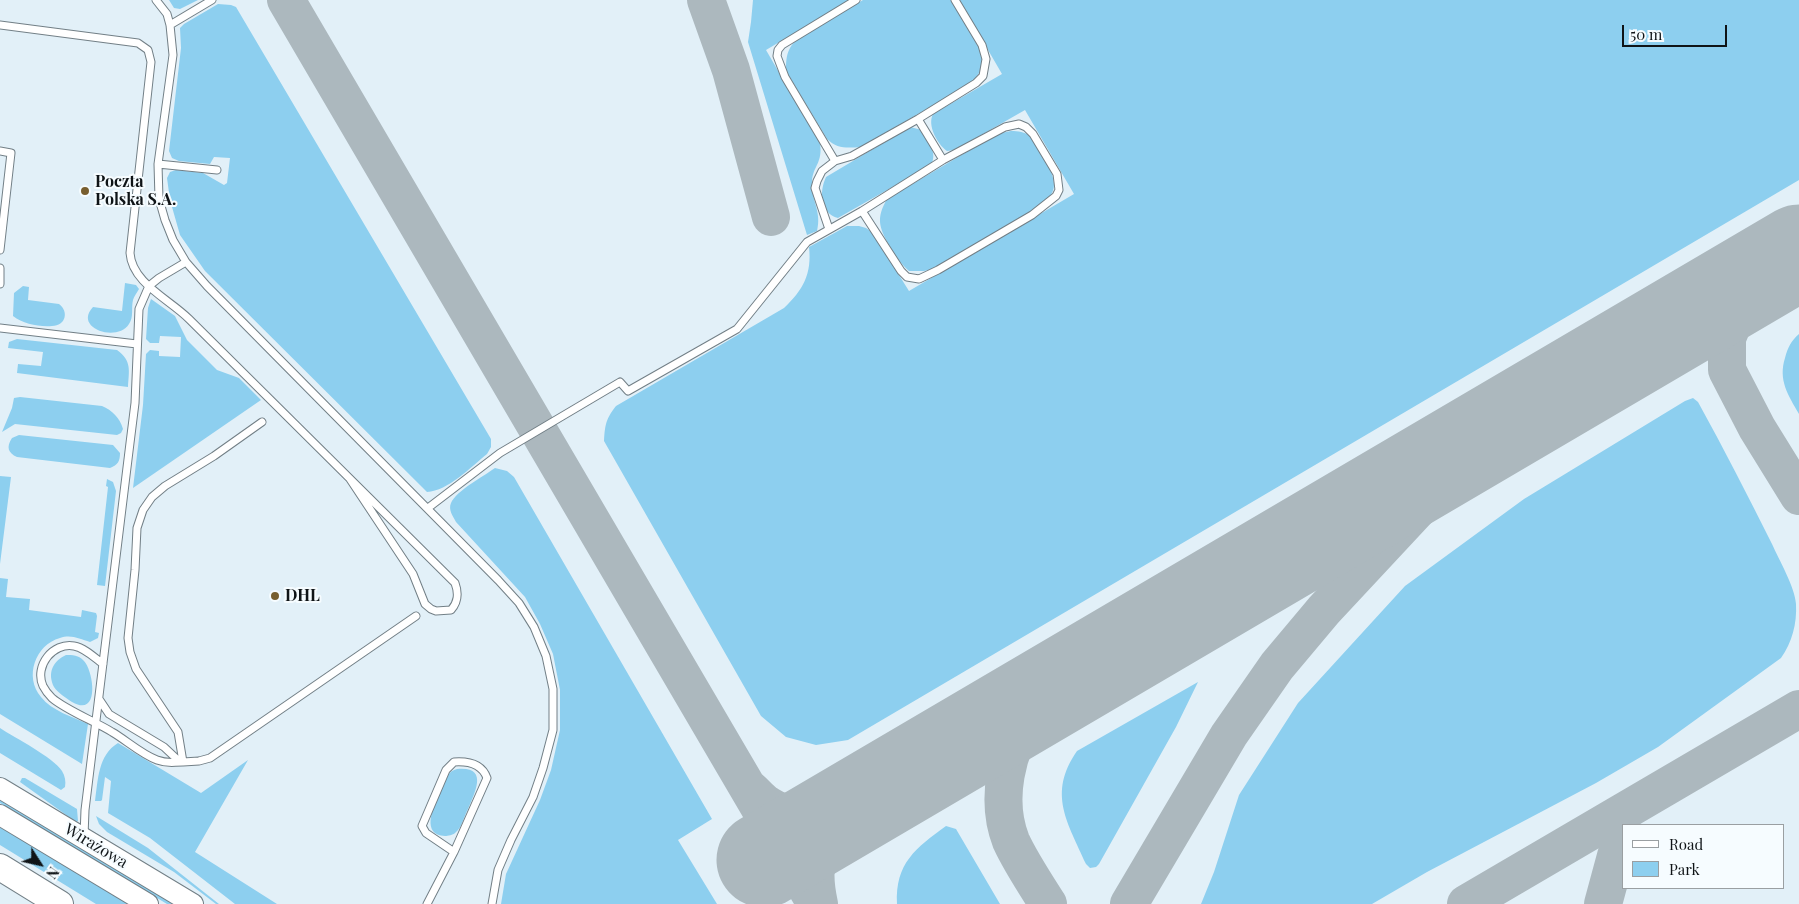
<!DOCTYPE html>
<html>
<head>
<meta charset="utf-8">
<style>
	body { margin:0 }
	#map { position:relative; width:1799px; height:904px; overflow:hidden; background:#e2f0f8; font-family:"Playfair Display",serif }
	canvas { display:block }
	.legend { position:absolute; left:1622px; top:824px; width:162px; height:65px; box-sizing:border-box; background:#f6fcff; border:1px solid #9a9fa2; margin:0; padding:6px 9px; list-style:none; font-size:15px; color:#0f1417 }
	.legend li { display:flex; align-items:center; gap:10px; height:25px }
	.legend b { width:25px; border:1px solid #9a9fa2 }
	.north { position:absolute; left:15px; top:839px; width:50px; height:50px; -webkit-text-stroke:4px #f6fcff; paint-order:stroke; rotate:125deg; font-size:14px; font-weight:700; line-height:20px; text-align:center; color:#0f1417 }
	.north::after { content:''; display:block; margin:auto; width:18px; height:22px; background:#0f1417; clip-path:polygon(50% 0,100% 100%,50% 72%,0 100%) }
	.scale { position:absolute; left:1622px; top:25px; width:105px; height:22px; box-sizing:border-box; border:2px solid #0f1417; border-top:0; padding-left:6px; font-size:15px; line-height:18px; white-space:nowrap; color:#0f1417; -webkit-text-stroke:4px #f6fcff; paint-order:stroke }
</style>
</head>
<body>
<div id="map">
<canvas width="1799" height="904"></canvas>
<ul class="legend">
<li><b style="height:6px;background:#fff"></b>Road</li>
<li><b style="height:14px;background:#8dcfef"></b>Park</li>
</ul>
<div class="north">N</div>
<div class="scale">50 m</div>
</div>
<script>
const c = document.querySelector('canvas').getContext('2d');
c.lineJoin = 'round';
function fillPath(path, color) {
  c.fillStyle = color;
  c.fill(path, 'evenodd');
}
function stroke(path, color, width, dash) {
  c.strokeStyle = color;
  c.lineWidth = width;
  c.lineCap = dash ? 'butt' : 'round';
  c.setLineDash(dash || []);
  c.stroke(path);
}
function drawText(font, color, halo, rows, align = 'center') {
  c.font = font + ' "Playfair Display",serif';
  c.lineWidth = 4;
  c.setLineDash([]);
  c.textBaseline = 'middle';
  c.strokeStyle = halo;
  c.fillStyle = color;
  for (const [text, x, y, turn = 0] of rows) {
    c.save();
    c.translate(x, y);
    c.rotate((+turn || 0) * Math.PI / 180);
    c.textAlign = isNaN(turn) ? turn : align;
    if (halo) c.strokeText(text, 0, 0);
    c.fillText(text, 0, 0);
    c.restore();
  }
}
fillPath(new Path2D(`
	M169,0h29l-18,9 -6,-1z
	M753,0h97l-84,50 54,93c3,20 -7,23 -8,38 -1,20 10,30 5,50l-10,4 -59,-193 3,-20z
	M863,0h88c9,15 32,45 32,62 -1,10 -8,17 -15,23l-107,62c-14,1 -24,2 -34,-8l-41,-68c0,-8 0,-16 4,-23 8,-16 56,-38 73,-48z
	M959,0h840v180l-951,560 -32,5 -30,-8 -25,-21 -157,-275c1,-17 2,-22 12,-35l168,-98c19,-18 28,-34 25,-61l38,-21h12l7,2 6,4 37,59 165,-97 -49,-84 -70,40 -8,1c-10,-7 -20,-26 -14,-37l69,-40z
	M218,4l13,1 5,2 255,432v8l-4,7c-16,13 -39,37 -60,38l-5,-5 -217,-216 -25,-36 -10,-35 -3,-22 3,-6 6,-2 27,3 21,12 3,-2 3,-25 -16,-1 -4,7 -31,-3 -7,-3 -3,-7 12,-103 -1,-20 4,-4z
	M910,127l12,3c6,12 16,22 9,35l-93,53c-18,-5 -19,-26 -12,-41z
	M1011,131c7,0 14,1 19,5 8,6 25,38 24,49 0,9 -8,16 -14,23l-100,59 -16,4h-15c-9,-8 -14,-16 -20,-26 -10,-18 -13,-27 -2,-46l110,-65z
	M125,283l11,2 3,4c-2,4 -5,7 -6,11 -2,8 1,17 -4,24 -12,19 -56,4 -36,-17l29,4z
	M23,286l6,1 -1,13 31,4c10,7 7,22 -7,22 -13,1 -29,-2 -39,-10l1,-23z
	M151,299l24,17 12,24 30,30 22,8 22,22 -128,88 10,-83 3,-51 4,-4 9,1v5l21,1 1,-20 -21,-1 -1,7h-9l-4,-4 2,-31z
	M1799,334v80c-11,-19 -21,-34 -14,-56 3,-11 6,-17 14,-24z
	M17,339l100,11c15,11 12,20 11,37l-111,-14 1,-9 23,2 2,-14 -35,-4 1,-6z
	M20,397l82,9c10,4 18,12 21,23l-2,4 -4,2 -102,-11 -13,8 10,-24 2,-10z
	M1693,398l5,4c26,47 50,94 74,142 7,16 23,43 24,60 1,20 -4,38 -15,54l-123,89 -62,36 -169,89 -55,32h-171l13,-32 25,-77 59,-92 107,-117 119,-87 161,-98z
	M19,435l94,10 7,8c0,8 -2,12 -10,15l-93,-11c-9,-4 -11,-10 -5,-19z
	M495,468l12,3 7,6 198,342 -34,21 39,64h-216l5,-30 34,-74 11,-30 9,-40v-40l-7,-36 -13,-30 -15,-27 -69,-75c-3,-6 -8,-12 -5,-19 5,-12 33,-27 44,-35z
	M0,476l11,1 -11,87z
	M107,479l6,3 3,9 -11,95 -8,-1 11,-98 -2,-1z
	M0,578l8,1 -2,18 24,2 -1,11 52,7 1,-7 14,3 1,3 -2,16 4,1 -1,5 -8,4c-10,-3 -19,-8 -30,-4 -25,7 -36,39 -19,59 11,14 32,20 47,27l-6,40 -82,-50z
	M66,655c6,0 13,0 18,6 10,11 16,57 -12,41 -6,-4 -14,-9 -18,-15 -7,-14 -1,-26 12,-32z
	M1198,682l-22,45 -77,137 -3,3 -6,1 -4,-4c-18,-41 -39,-70 -9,-113z
	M0,728c15,10 53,29 62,43 3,5 4,10 3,16l-4,3 -61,-37z
	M118,743l83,50 47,-33 -53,92 82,52h-42l-85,-66 -42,-25 3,-32 -6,-4 -3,23 -1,1h-6c3,-21 3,-46 23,-58z
	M457,769c32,-3 18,23 11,40 -4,7 -6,19 -13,24 -2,2 -7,3 -10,3 -24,-1 -12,-28 -7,-40 3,-7 6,-15 10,-21 2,-3 5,-5 9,-6z
	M22,778h3l52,31 1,12 -2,1 -56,-40z
	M0,798l175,106h-8l-167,-101z
	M96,816l52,32 71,56h-3l-42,-32 -67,-40 -8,-8z
	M946,826l10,3 44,75h-103c-2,-41 19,-56 49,-78z
	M0,827l129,77h-33l-96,-59z`), '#8dcfef');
stroke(new Path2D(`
	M286,0l530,904
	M706,0l25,70 40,147
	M1776,266l-33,33 -16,39v32l30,58 42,68
	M750,789c6,5 11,12 18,16 24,16 52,10 78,6 -26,35 -37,47 -27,93
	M1048,904c-12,-19 -28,-43 -37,-63 -16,-41 -5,-92 20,-127 5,-8 13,-16 20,-23
	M1129,904l100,-169 48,-69 47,-56 110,-118 75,-60 80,-57
	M1466,904l333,-195
	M1603,904l13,-48 7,-17`), '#acb8be', 38);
stroke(new Path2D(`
	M764,860l1035,-608`), '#acb8be', 95);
const service = new Path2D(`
	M156,0l11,14 3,11 3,30 -15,109 1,35 6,21 8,20 13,22 21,24 291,294 21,23 15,24 12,29 7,33v41l-10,38 -10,29 -22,43 -13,30 -6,34
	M0,25l138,18 10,7 3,12 -21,191c2,30 39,46 59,66l266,264c4,11 3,19 -4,27l-15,1 -5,-2 -6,-5 -12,-30 -63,-95
	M170,25l42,-25
	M918,119l25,41
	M0,151l11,2 -11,97
	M835,161l-50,-84 -8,-21 1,-6 4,-5 74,-45
	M158,164l59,6
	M829,229l-14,-41 2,-7 5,-10 13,-10 17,-5 66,-37 58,-36 7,-7 3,-17 -4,-14 -27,-45
	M0,268v16
	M0,328l137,16
	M262,422l-48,34 -49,30 -13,11 -9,13 -6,18 -2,42 -7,68 2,14 6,17 42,63 5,30 16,-1 11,-3 206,-142
	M428,508l72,-55 120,-71 8,9 109,-62 70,-87 55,-31 81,-51 62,-33 14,-3 7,3 7,7 24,40 2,16 -3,6 -24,19 -94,55 -19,9 -12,-2 -6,-6 -39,-60
	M103,664c-8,-6 -18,-16 -29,-18 -21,-4 -40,20 -31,40 2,4 5,8 9,12 14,12 42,23 60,34 14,8 29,22 45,28 11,4 15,2 26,2
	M99,699l10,15 55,33 16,15
	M84,836l1,-26 45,-367 5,-40 4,-94 10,-23 10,-8 27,-16
	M427,904l27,-52 33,-74c-5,-14 -19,-17 -33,-16l-8,8 -24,56 4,7 28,19`);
const secondary = new Path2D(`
	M0,788l193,116
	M0,815l148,89`);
const motorway = new Path2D(`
	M0,867l60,37`);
stroke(service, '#727f86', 9);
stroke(secondary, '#727f86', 22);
stroke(motorway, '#727f86', 28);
stroke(service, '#fff', 7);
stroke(secondary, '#fff', 20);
stroke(motorway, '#fff', 26);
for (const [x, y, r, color] of [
	[85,191,5,"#775e2f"],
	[275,596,5,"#775e2f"]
]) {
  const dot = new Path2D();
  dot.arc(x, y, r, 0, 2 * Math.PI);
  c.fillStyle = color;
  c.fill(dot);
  stroke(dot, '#f6fcff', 2);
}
drawText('bold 16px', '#0f1417', '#f6fcff', [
	["Poczta",95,182],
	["Polska S.A.",95,200],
	["DHL",285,596]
], 'left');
drawText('16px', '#0f1417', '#f6fcff', [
	["Wirażowa",96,846,31]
]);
</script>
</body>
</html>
